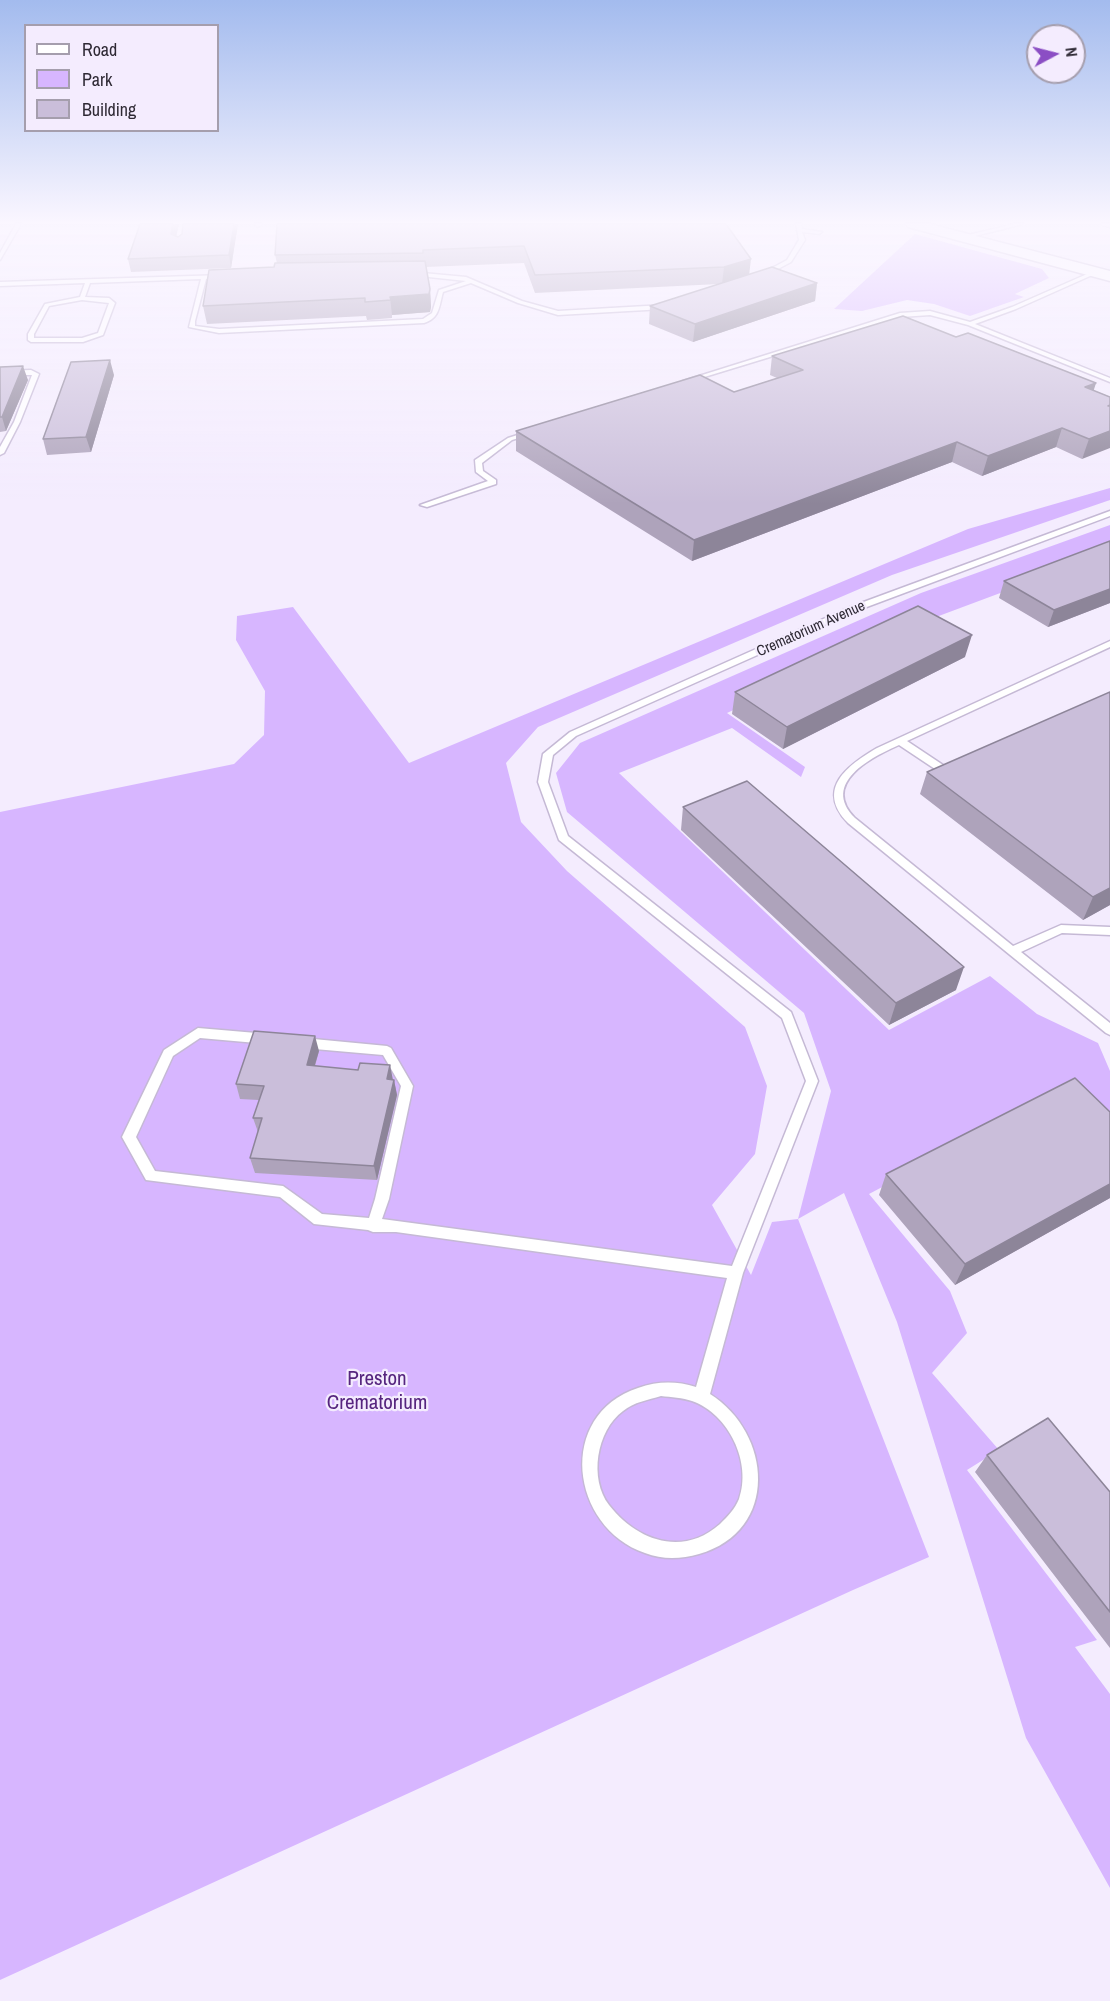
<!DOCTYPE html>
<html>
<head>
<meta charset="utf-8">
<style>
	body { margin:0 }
	#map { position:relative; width:1110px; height:2001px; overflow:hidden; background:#f4ecfe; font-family:"Archivo Narrow",sans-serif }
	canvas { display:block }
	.legend { position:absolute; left:24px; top:24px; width:195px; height:108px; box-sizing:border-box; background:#f4ecfe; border:2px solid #a59ead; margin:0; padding:8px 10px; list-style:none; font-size:18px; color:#2e2934 }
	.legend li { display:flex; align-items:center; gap:12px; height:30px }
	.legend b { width:30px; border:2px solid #a59ead }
	.north { position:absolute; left:1026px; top:24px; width:60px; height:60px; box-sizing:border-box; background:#f4ecfe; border:2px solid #a59ead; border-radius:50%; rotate:83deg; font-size:16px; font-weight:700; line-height:24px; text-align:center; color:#2e2934 }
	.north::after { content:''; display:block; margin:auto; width:21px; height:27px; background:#8b4ec4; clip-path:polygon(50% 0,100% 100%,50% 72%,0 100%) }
</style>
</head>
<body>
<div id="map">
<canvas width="1110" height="2001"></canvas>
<ul class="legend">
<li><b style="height:8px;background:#fff"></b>Road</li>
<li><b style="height:16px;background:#d7b6ff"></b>Park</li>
<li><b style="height:16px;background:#cabeda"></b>Building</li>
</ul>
<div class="north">N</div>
</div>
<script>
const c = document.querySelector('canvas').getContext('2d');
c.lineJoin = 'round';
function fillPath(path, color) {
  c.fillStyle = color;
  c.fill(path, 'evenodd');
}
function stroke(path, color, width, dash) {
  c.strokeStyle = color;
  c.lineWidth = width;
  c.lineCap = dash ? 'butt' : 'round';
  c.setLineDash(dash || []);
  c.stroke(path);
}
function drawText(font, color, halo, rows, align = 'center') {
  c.font = font + ' "Archivo Narrow",sans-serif';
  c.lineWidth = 4.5;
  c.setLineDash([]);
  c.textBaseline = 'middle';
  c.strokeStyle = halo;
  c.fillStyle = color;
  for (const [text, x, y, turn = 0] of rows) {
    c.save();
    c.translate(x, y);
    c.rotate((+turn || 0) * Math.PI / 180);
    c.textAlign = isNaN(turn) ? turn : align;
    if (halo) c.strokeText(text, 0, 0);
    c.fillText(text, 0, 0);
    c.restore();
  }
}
fillPath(new Path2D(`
	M915,234l127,35 7,9 -34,16 9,3 -54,19 -36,-12 -27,-4 -45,11 -28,-2z
	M1110,488v12l-218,75 -354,152 -32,36 15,59 46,49 178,156 22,59 -12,68 -43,51 39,70 21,-53 26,-3 33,-128 -27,-78 -237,-201 -11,-39 24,-30 341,-150 189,-68v27l-198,74 -185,87 78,54 -4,10 -69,-49 -113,45 270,257 101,-54 47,38 61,29 12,28v66l-48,-45 -193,102 81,97 17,42 -35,40 67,77 -32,20 130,170 -22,7 35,47v194l-84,-150 -129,-416 -53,-129 -46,26 131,338 -76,33 -853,390v-1168l234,-48 30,-29 1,-44 -29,-51 1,-24 56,-9 116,156 559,-234z`), '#d7b6ff');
const lane = new Path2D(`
	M16,224h5l-21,36v-7z
	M255,224h6v1l-3,2z
	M796,224h5l1,5 20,3 -3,2 -17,-2 3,8 -14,22 -26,14h-4v-2l26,-14 12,-20z
	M1014,224h9l-60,15 -3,-2z
	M1102,224h8v3l-8,-2z
	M1094,271l5,1 -83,37 -41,15 135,54v4l-142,-57 -38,-10 -29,2 -213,65 -5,-1 217,-68 30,-2 40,11 42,-15z
	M412,272l54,5 56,24 36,10 106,-6 3,2 -3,2 -106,6 -40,-12 -47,-20 -28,9c-4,14 -3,26 -19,31l-205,10 -30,-6 12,-48 -111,4 -5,14 24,1 6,5 -12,32 -20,7h-52l-3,-2v-6l17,-30 35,-7 5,-14 -85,3v-4l224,-7 2,3 -20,1 -11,42v5l24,3 204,-10 9,-6 7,-23 27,-9 -56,-6zM82,300l27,3 -11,30 -16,5h-48v-4l15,-28z
	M31,370l8,4 -19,48 -16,31 -4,2v-8l14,-25 18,-47h-32v-4z
	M530,431l3,2 -1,1 -20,6 -30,23 1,8 13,9v4l-69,23 -7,-2 68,-24 -12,-9 -1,-12 33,-22z
	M1110,511v5l-254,95 -280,125 -23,19 -5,27 20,54 223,176 27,69 -75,192 -33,121c62,39 70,137 -11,160 -18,5 -36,6 -54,-1 -75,-26 -89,-138 -7,-165 20,-7 38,-7 58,-1l31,-109 -331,-46h-23l-5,-2 -54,-6 -34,-27 -134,-17 -24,-43 42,-87 34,-22 70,6 4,2 2,3 -2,3 -4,2 -68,-6 -27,18 -37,81 19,34 128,15 39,28 47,4 6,-19 26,-113 -18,-31 -80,-7 -4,-2 -2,-3 2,-3 4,-2 84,8 4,2 22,38 -24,113 -7,20 350,47 74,-185 -24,-63 -223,-178 -21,-58 5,-28 27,-22 280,-125zM661,1396c10,1 22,2 31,5 37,13 60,62 47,98 -4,10 -11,17 -19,25 -37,33 -83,17 -111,-19 -20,-26 -13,-74 14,-94 11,-9 25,-11 38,-15z
	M1110,641v6l-203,94 48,32v4h-8l-48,-32c-27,12 -79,38 -44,73l158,128 48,-21 49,2v8l-48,-2 -41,19 89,71v12l-4,-2 -258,-210c-33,-34 0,-58 29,-75z`);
const secondary = new Path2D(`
	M906,224h24l180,47v10l-202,-54z`);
stroke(lane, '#c5b9d5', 3);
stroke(secondary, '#c5b9d5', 3);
fillPath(lane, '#fff');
fillPath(secondary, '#fff');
fillPath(new Path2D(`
	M238,224l-7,44 -100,4 -3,-13 48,-23 2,1z
	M726,224l23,50 68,9 -2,18 -122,41 -44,-18 1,-18 69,-22 -184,9 -11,-30 -98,4 4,22 1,18 -1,5 -38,3v3l-25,2 -1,-4 -159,8 -4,-18 71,-39 3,-4 -2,-8z
	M956,337l140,46 -3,7 17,7 -28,62 -26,-12 -74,29 -30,-14 -260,99 -176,-110v-20l218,-39 43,-14 -7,-3 2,-19z
	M0,367l28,13 -22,51 -6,1z
	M114,375l-23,77 -44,3 -4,-16z
	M1110,541v62l-62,24 -49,-29 5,-17z
	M965,657l-182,92 -51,-35 3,-22z
	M927,772l183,133 -27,15 -163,-126z
	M683,807l273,183 -67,35 -208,-195z
	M319,1051l-4,15 79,14 3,15 -20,85 -122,-7 -5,-15 8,-26 -5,-14 6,-18 -19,-1 -4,-15z
	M1110,1112v86l-155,87 -76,-90 7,-21z
	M987,1455l123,37v156l-135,-176z`), '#aea3bb');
fillPath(new Path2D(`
	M173,224h6l-5,23 -3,-13z
	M234,224h4l-7,44 -2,-13z
	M751,259l-2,17 -27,8 2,-17z
	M817,283l-2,18 -122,41 2,-18z
	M430,289l1,18 -1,5 -38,3 -2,-18z
	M110,360l4,15 -23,77 -5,-15z
	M23,366l5,14 -22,51 -4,-14z
	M1096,383l-6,19 -5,-15z
	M1062,428l-6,19 -74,29 6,-20z
	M1110,431v17l-28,11 7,-20z
	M957,442l-5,20 -260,99 2,-21z
	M1110,589v14l-62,24 6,-17z
	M972,635l-7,22 -182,92 4,-22z
	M1110,888v17l-27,15 10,-23z
	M964,967l-8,23 -67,35 7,-22z
	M315,1036l4,15 -9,30 -3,-16z
	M390,1065l3,15 -6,-1z
	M394,1080l3,15 -20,85 -3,-14z
	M1110,1184v14l-155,87 10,-21z`), '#8d8599');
const building = new Path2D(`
	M140,224h33l-2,10 7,3 4,-3 1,-10h51l-5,31 -101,4z
	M277,224h449l25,35 -27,8 -189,8 -11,-29 -101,4v3l-148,2z
	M425,261l5,28 -1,5 -39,3 1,3 -26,2v-4l-162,8 6,-36 65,-3 1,-4z
	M772,267l45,16 -122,41 -45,-18z
	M903,316l53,21 12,-4 128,50 -11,4 25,10v8l-2,1h2v25l-21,8 -27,-11 -74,28 -31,-14 -263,98 -178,-109 184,-56 34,17 69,-22 -31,-14z
	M110,360l-24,77 -43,2 28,-77z
	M23,366l-21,51h-2v-50z
	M1110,541v48l-56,21 -50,-29z
	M918,606l54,29 -185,92 -52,-35z
	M1110,692v196l-17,9 -166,-125z
	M747,781l217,186 -68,36 -213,-196z
	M254,1031l61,5 -8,29 51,5 2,-7 30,2 -3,14 7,1 -20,86 -124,-8 12,-40h-9l11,-32 -28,-2z
	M1075,1078l35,34v72l-145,80 -79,-90z
	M1048,1418l62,74v120l-123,-157z`);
fillPath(building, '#cabeda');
stroke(building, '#8d8599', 1.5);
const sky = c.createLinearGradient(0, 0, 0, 504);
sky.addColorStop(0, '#a3bbee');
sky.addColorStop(0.44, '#faf6ff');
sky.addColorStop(1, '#faf6ff00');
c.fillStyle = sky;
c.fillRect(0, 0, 1110, 504);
drawText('15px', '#2e2934', '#f4ecfe', [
	["Crematorium Avenue",811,629,-24]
]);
drawText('21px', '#56257f', '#f4ecfe', [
	["Preston",377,1379],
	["Crematorium",377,1403]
]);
</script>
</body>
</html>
